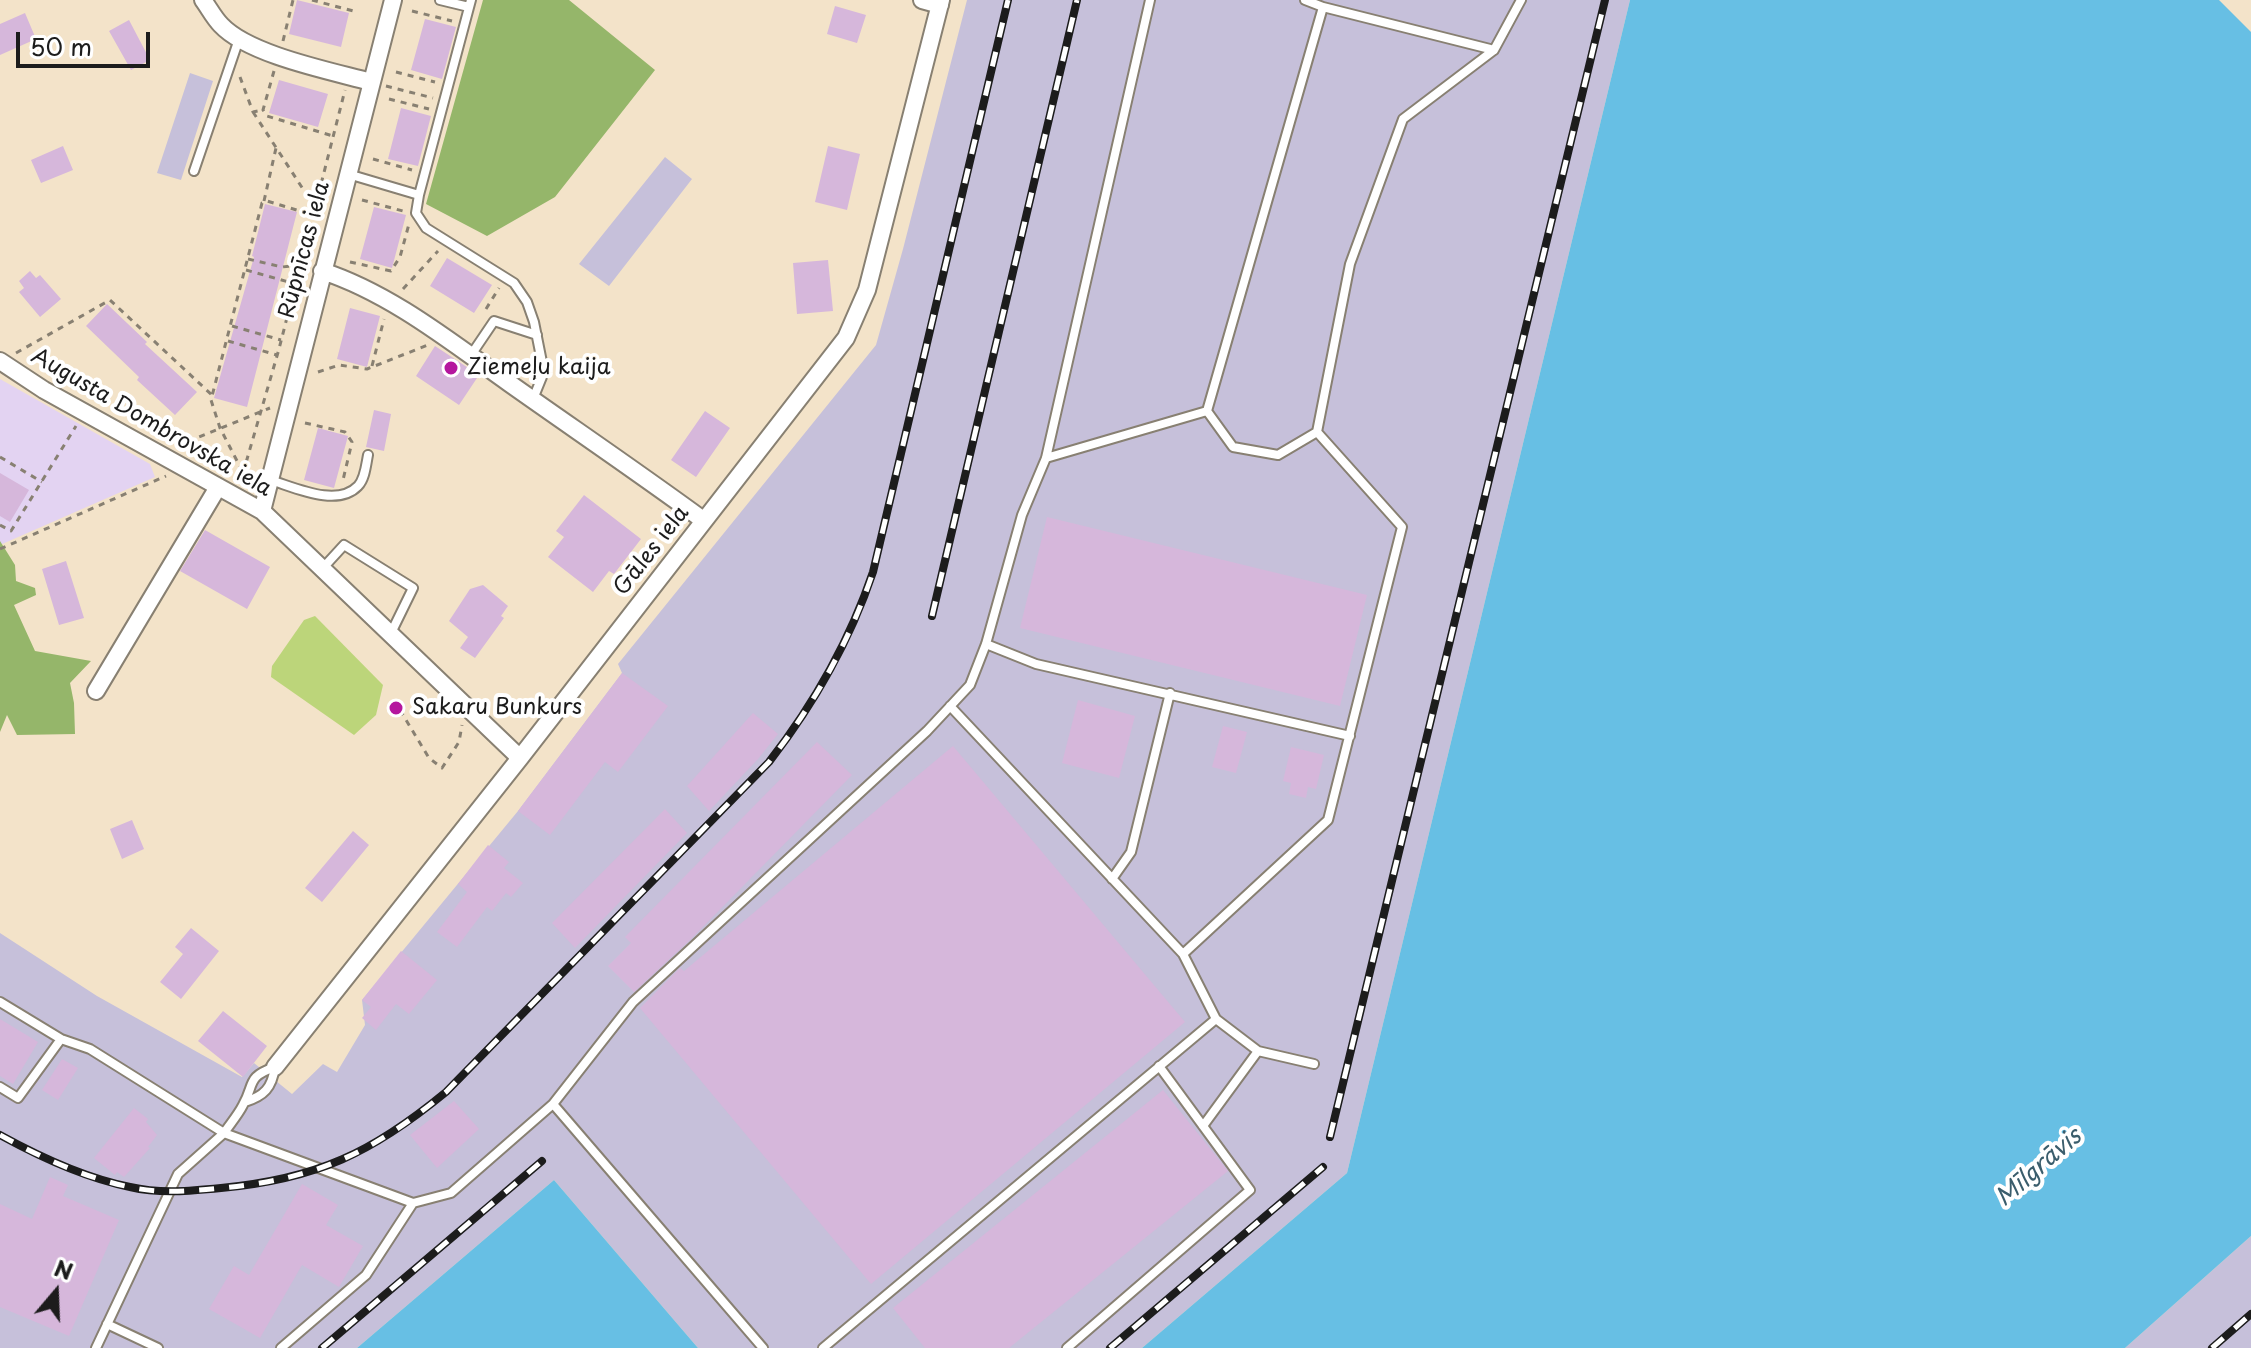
<!DOCTYPE html>
<html>
<head>
<meta charset="utf-8">
<style>
	body { margin:0 }
	#map { position:relative; width:2251px; height:1348px; overflow:hidden; background:#f3e3c9; font-family:"Playpen Sans",sans-serif }
	canvas { display:block }
	.north { position:absolute; left:16px; top:1252px; width:80px; height:80px; -webkit-text-stroke:6px #fff; paint-order:stroke; rotate:19deg; font-size:22px; font-weight:700; line-height:32px; text-align:center; color:#1c1c1c }
	.north::after { content:''; display:block; margin:auto; width:28px; height:36px; background:#1c1c1c; clip-path:polygon(50% 0,100% 100%,50% 72%,0 100%) }
	.scale { position:absolute; left:16px; top:32px; width:134px; height:36px; box-sizing:border-box; border:4px solid #1c1c1c; border-top:0; padding-left:10px; font-size:24px; line-height:28px; white-space:nowrap; color:#1c1c1c; -webkit-text-stroke:6px #fff; paint-order:stroke }
</style>
</head>
<body>
<div id="map">
<canvas width="2251" height="1348"></canvas>
<div class="north">N</div>
<div class="scale">50 m</div>
</div>
<script>
const c = document.querySelector('canvas').getContext('2d');
c.lineJoin = 'round';
function fillPath(path, color) {
  c.fillStyle = color;
  c.fill(path, 'evenodd');
}
function stroke(path, color, width, dash) {
  c.strokeStyle = color;
  c.lineWidth = width;
  c.lineCap = dash ? 'butt' : 'round';
  c.setLineDash(dash || []);
  c.stroke(path);
}
function drawText(font, color, halo, rows, align = 'center') {
  c.font = font + ' "Playpen Sans",sans-serif';
  c.lineWidth = 8;
  c.setLineDash([]);
  c.textBaseline = 'middle';
  c.strokeStyle = halo;
  c.fillStyle = color;
  for (const [text, x, y, turn = 0] of rows) {
    c.save();
    c.translate(x, y);
    c.rotate((+turn || 0) * Math.PI / 180);
    c.textAlign = isNaN(turn) ? turn : align;
    if (halo) c.strokeText(text, 0, 0);
    c.fillText(text, 0, 0);
    c.restore();
  }
}
fillPath(new Path2D(`
	M0,379l150,85 5,13 -155,68z`), '#e3d3f2');
fillPath(new Path2D(`
	M967,0h663l-283,1173 -205,175h-444l-144,-168 -197,168h-357v-415l97,63 145,81 12,-14 38,31 31,-30 14,8 28,-47 -3,-25 156,-189 104,-138 -4,-9 258,-319 27,-96z
	M190,73l23,8 -32,99 -24,-7z
	M665,157l27,22 -83,107 -30,-22z
	M2251,1236v112h-126z`), '#c6c0da');
fillPath(new Path2D(`
	M315,616l68,69 -7,30 -22,20 -83,-58 1,-11 32,-46z`), '#bcd57a');
fillPath(new Path2D(`
	M483,0h86l86,70 -100,127 -68,39 -61,-32z
	M0,541l15,24 1,16 19,7 1,7 -22,10 21,46 56,10 -21,22 4,20 1,31 -58,1 -10,-20 -7,17z`), '#95b66a');
fillPath(new Path2D(`
	M1630,0h589l32,32v1204l-126,112h-983l205,-175z
	M554,1180l144,168h-341z`), '#67bfe4');
fillPath(new Path2D(`
	M297,0l52,13 -8,34 -52,-13z
	M835,6l31,9 -9,28 -30,-9z
	M25,13l11,26 -36,16v-31z
	M425,19l31,8 -14,52 -31,-9z
	M129,20l21,40 -19,10 -22,-39z
	M279,80l49,14 -10,33 -49,-14z
	M401,108l30,8 -13,50 -30,-7z
	M63,146l10,24 -32,13 -10,-23z
	M828,146l32,8 -13,56 -32,-8z
	M265,204l32,8 -50,195 -33,-9 40,-141 -2,-1z
	M374,207l32,8 -14,53 -32,-9z
	M447,258l45,27 -18,28 -44,-27z
	M828,260l5,51 -36,3 -4,-51z
	M30,271l6,7 4,-3 21,24 -21,18 -21,-25 5,-4 -5,-7z
	M107,304l40,38 -2,2 52,48 -22,23 -38,-35 2,-3 -53,-51z
	M350,308l30,8 -13,51 -30,-8z
	M435,346l44,29 -20,30 -43,-29z
	M374,410l17,4 -7,37 -18,-4z
	M705,411l25,17 -34,49 -25,-17z
	M318,428l30,8 -14,52 -30,-8z
	M0,473l29,17 -19,32 -10,-6z
	M584,495l57,44 -27,35 -5,-3 -16,21 -45,-35 16,-20 -8,-6z
	M1047,517l320,78 -27,111 -320,-78z
	M205,530l65,37 -23,42 -67,-38z
	M66,561l18,57 -25,7 -17,-56z
	M483,585l25,21 -7,10 3,2 -29,40 -15,-10 8,-11 -19,-16 21,-32z
	M622,673l46,33 -50,66 -13,-10 -55,73 -32,-24z
	M1078,700l57,16 -16,62 -57,-15z
	M753,713l25,21 -20,25 -49,52 -22,-25z
	M1223,726l24,6 -11,41 -24,-6z
	M817,742l35,33 -161,164 -57,53 -26,-26 23,-23 -6,-6z
	M953,746l232,276 -314,262 -231,-276 40,-40 4,3z
	M1291,747l33,8 -8,34 -8,-2 -2,11 -17,-4 2,-11 -8,-2z
	M665,809l22,24 -112,115 -23,-25z
	M132,820l12,29 -22,10 -12,-30z
	M353,831l16,14 -47,57 -17,-14z
	M488,845l21,17 -5,6 19,15 -12,14 -5,-4 -14,18 -5,-4 -30,40 -20,-15 30,-40 -9,-8z
	M191,928l28,23 -38,48 -21,-17 23,-28 -8,-7z
	M401,951l36,29 -28,34 -13,-10 -20,26 -14,-12 9,-11 -9,-7z
	M223,1011l44,35 -24,31 -45,-36z
	M0,1019l38,23 -25,42 -13,-8z
	M62,1059l16,9 -20,32 -16,-10z
	M1163,1090l65,81 -219,177h-84l-32,-40z
	M454,1101l25,28 -42,39 -27,-33z
	M134,1108l14,11 -2,3 11,13 -9,12 2,1 -26,29 -7,-5 -2,3 -21,-17z
	M50,1177l18,8 -5,11 56,24 -50,116 -69,-29v-103l32,15z
	M302,1184l36,21 -12,20 37,21 -24,41 -37,-22 -42,73 -51,-29 25,-43 15,9z`), '#d6b7db');
const service = new Path2D(`
	M440,0l29,7
	M471,0l-52,195 -3,18 10,15 88,55 13,19 7,20 10,50 -11,27
	M1305,0l18,7
	M1494,50l-171,-43 -116,404 26,36 45,8 39,-23 33,-168 53,-145 91,-69 27,-50
	M194,171l45,-132
	M348,174l71,21
	M471,355l23,-34 43,14
	M1046,458l161,-47
	M270,480c24,7 67,28 88,6 7,-7 8,-21 10,-31
	M322,569l22,-24 69,43 -22,45
	M986,644l50,20 314,72
	M950,706l233,248
	M1112,879l19,-27 39,-159
	M0,1002l61,37 29,10 134,84c6,-9 14,-18 19,-28 12,-21 3,-28 32,-38 -3,21 -11,29 -30,35
	M1216,1019l42,32 56,13
	M0,1087l18,11 43,-59
	M553,1104l80,-102 294,-271 43,-46 16,-41 36,-129 24,-57 104,-458
	M1203,1126l55,-75
	M107,1324l51,24
	M96,1348l82,-174 46,-41 189,70 38,-10 102,-89 210,244
	M281,1348l85,-73 47,-72
	M823,1348l393,-329 -33,-65 145,-134 74,-293 -85,-95
	M1067,1348l183,-158 -91,-124`);
const minor = new Path2D(`
	M203,0c6,8 11,18 18,25 28,30 110,46 150,57
	M922,0l18,5
	M322,271c68,22 129,71 187,112 65,46 130,90 194,137
	M0,361l44,29 218,121 258,247
	M262,511l131,-511
	M96,691l122,-204
	M275,1067l245,-309 326,-420 21,-48 74,-290`);
stroke(service, '#888072', 12);
stroke(minor, '#888072', 20);
stroke(new Path2D(`
	M312,0l45,12
	M412,11l40,10
	M283,41l10,-41
	M274,71l-11,39 4,6 66,20
	M396,72l39,10
	M240,77l13,35 10,-2
	M386,86l47,12
	M389,99l40,10
	M253,112l61,94
	M373,159l39,11
	M362,200l41,11
	M264,201l12,-53
	M248,259l34,8 17,-2
	M350,262l41,9 9,-14 9,-33
	M246,270l50,14
	M403,289l35,-38
	M486,309l13,-21
	M232,326l49,14
	M228,341l49,14
	M16,353l94,-53 103,96
	M372,366l12,-47
	M318,372l21,-7 28,4 61,-24
	M305,423l40,9 7,10 -9,38
	M177,446l93,-38
	M0,457l42,25
	M243,473l36,-124 66,-259
	M248,482l-28,-54 -9,-28 51,-197 5,-2 46,14
	M0,525l11,6 65,-105
	M0,549l166,-73
	M400,710l29,48 13,10 17,-26 3,-17`), '#888072', 3, [6, 6]);
stroke(service, '#fff', 8);
stroke(minor, '#fff', 16);
const rail = new Path2D(`
	M932,616l145,-616
	M0,1135c40,22 85,43 130,52 30,7 61,4 91,1 96,-9 151,-35 225,-96l323,-330c45,-58 80,-119 104,-190l135,-572
	M1330,1137l275,-1137
	M322,1348l220,-187
	M1110,1348l213,-181
	M2212,1348l39,-34`);
stroke(rail, '#1c1c1c', 8);
stroke(rail, '#fff', 5, [15]);
for (const [x, y, r, color] of [
	[451,368,8,"#b5179e"],
	[396,708,8,"#b5179e"]
]) {
  const dot = new Path2D();
  dot.arc(x, y, r, 0, 2 * Math.PI);
  c.fillStyle = color;
  c.fill(dot);
  stroke(dot, '#fff', 3);
}
drawText('22px', '#1c1c1c', '#fff', [
	["Rūpnīcas iela",305,250,-75],
	["Augusta Dombrovska iela",151,423,30],
	["Gāles iela",652,551,-52]
]);
drawText('22px', '#1c1c1c', '#fff', [
	["Ziemeļu kaija",467,368],
	["Sakaru Bunkurs",412,708]
], 'left');
drawText('italic 24px', '#3a5d6c', '#fff', [
	["Mīlgrāvis",2039,1168,-41]
]);
</script>
</body>
</html>
